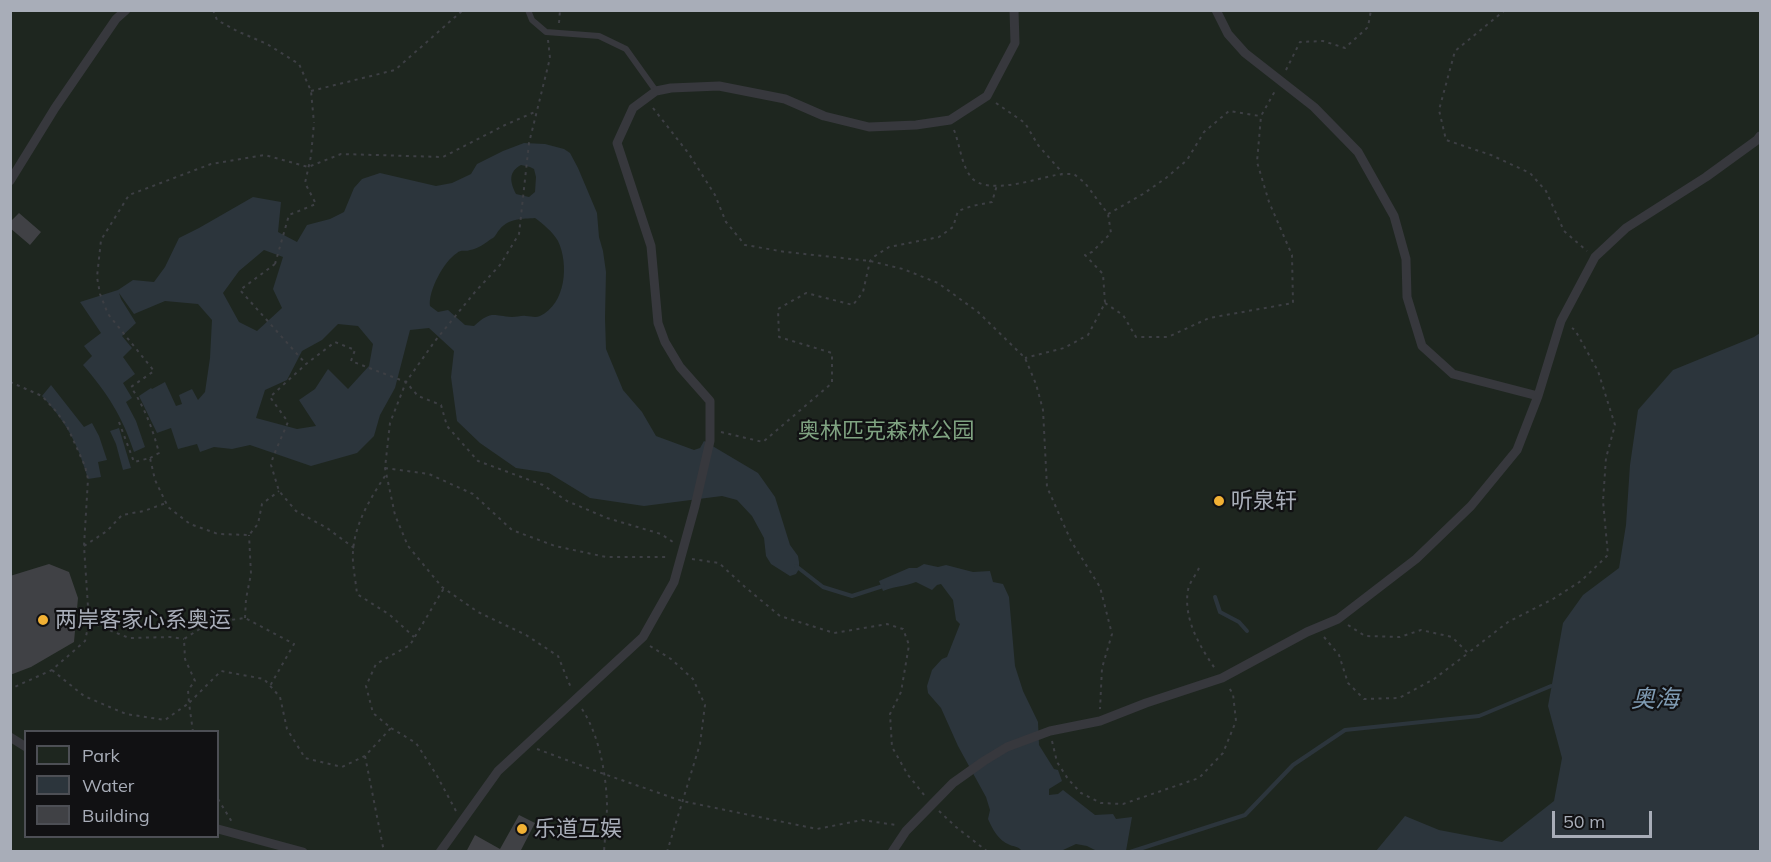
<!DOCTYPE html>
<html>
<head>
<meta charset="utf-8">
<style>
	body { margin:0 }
	#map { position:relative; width:1771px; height:862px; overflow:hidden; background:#161618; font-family:Mulish,sans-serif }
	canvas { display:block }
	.frame { position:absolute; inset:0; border:12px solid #a8adb8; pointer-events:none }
	.legend { position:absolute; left:24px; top:730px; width:195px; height:108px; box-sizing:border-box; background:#111113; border:2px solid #4d4f55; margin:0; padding:8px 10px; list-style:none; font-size:18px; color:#a8adb8 }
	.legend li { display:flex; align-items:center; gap:12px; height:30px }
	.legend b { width:30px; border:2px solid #4d4f55 }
	.scale { position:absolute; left:1552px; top:811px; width:100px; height:27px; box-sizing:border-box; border:3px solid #a8adb8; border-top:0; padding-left:8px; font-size:18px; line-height:21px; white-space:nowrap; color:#a8adb8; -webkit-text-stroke:4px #111113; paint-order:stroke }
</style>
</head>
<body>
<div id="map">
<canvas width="1771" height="862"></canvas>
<div class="frame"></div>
<ul class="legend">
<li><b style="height:16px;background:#1e261f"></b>Park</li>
<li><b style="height:16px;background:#2c353c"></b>Water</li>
<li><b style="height:16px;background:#404145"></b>Building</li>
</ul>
<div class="scale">50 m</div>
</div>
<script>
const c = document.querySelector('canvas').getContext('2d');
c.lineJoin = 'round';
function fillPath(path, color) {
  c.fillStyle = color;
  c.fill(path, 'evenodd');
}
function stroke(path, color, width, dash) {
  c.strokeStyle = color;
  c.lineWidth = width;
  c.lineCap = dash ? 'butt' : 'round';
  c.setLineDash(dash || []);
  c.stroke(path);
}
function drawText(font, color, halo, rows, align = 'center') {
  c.font = font + ' Mulish,"Noto Sans SC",sans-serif';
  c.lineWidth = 4.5;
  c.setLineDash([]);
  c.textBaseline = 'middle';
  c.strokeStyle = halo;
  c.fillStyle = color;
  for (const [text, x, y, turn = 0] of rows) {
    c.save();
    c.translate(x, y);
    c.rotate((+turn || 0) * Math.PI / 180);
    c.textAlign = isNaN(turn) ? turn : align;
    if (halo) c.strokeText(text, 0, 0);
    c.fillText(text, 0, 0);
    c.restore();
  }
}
fillPath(new Path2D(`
	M10,11h1750v840h-1749zM26,732h192v104h-192z`), '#1e261f');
fillPath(new Path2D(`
	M524,143l21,1 19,5 6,4 8,15 19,45 2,24 4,14 3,21 -1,46 1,31 17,41 19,22 14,24 38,14 6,-2 4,-7 54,32 17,24 15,48 8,11 1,6v7l-3,5 -6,2 -19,-12 -5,-8 -2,-18 -12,-22 -15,-16 -15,-4 -78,10 -54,-8 -41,-25 -33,-5 -36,-25 -23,-22 -6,-44 3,-26 -25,-23 -19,2 -15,58 -15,27 -6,21 -17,17 -46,13 -61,-21 -18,4 -18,-2 -14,5 -3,-8 -19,5 -7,-21 -14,5 -18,-37 12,-8 1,1 13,-7 11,24 6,-2 -3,-9 13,-6 6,11 7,-8 5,-34 2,-38 -14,-16 -33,-3 -31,13 -15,-21 2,6 15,24 -14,13 10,12 -9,9 12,17 -12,9 9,15 -6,4 10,19 9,26 -11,5c-12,-36 -26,-58 -51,-87l9,-9 -8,-10 17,-13 -21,-31 38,-12 15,-10 21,2 11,-15 14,-29 20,-10 54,-31 28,5 -3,30 19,10 10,-17 23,-6 14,-7 10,-24 8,-9 18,-6 56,13 16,-3 19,-9 6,-10 26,-13zM521,165l9,2 4,2 2,8 -1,15 -6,5 -13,-3c-6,-12 -8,-22 5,-29zM535,218c8,6 18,14 23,23 11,23 8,63 -18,75 -5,2 -9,0 -14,0 -4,-1 -9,1 -14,1 -20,-1 -20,-7 -38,9l-9,-1 -17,-15 -10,2 -8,-6c-2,-15 14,-45 27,-53 4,-4 8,-1 13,-3 7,-1 16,-7 21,-11 5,-2 5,-6 9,-10 9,-11 23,-10 35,-11zM264,250l19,7 -10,32 9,19 -25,23 -18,-9 -16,-29 16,-22zM338,324l20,2 15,18 -4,22 -21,23 -20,-20 -13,20 -16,11 17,26 -19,3 -41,-11 9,-28 22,-10 15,-29 20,-11z
	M1760,333v518h-384l29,-35 34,14 63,12 52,-41 8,-43 -14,-52 15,-83 20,-28 36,-27 7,-43 4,-60 8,-55 35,-40 81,-33z
	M51,385l33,42 8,-4 7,13 8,24 -9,2 3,15 -13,2c-10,-35 -21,-56 -46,-83z
	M119,428l12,40 -8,2 -7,-26 -6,-13z
	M924,564l14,3 8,-2 27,7 17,-1 3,11 10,2 6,13 6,69 8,25 15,31 1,23 15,24 4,1 4,11 -13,8v6l9,-1 5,-4 32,25 18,-1 3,5 16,-2 -6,34h-29l-10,-5 -11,-2 -13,6 -8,1h-33c-4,-5 -7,-4 -12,-6 -12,-5 -17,-15 -22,-26l2,-9 -4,-13 -28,-51 -17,-38 -13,-15 -1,-7 5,-16 10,-11 5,-2 13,-33 -4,-4 -3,-20 -12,-16 -4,1 -5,5 -16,-8c-12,5 -22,4 -33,9l-4,-10 30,-13h8z`), '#2c353c');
stroke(new Path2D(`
	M796,566l27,21 29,9 31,-10
	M1215,597l5,15 19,10 8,9
	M1130,852l115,-37 48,-50 52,-35 134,-14 72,-30`), '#2c353c', 4);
fillPath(new Path2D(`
	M19,213l22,19 -11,13 -20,-17v-6z
	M49,564l20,8 9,26 -4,44 -43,25 -21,8v-99z
	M519,815l16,8 -15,29h-54l9,-17 25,14z`), '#404145');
stroke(new Path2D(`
	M213,10l4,10 20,11 30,13 32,20 12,27 3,32
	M1505,10l-50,41 -16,59 7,30 45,15 39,18 16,18 18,40 23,20
	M559,23l1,-13
	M548,40l2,18 -21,85 -10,91 -19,31 -25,27 -40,49 -29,41 -16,41 -5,45 10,47 13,31 34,41 36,25 48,23 32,21 13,32
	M1286,70l14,-28 23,-1 22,7 23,-21 3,-17
	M311,91l84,-21 68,-60
	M996,103l29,20 13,22 22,25 2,5
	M653,108l36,46 26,41 11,27 19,23 41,7 84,9 33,8 35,14 40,29 47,46 11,26 7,26 4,77 24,54 29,46 12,47 -10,34 -2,41
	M954,130c6,15 7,34 17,47 15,19 65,2 85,-2 6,-1 12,-1 18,-1l11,9 23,31 3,19 -19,19 -7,3 18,19 2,29 -17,32 -24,13 -39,10
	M1108,214l35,-20 23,-16 21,-18 17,-28 25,-21 31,5
	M275,264l-35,26 66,74
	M1105,303l18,12 13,22h32l41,-19 84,-15 -1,-48 -23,-53 -12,-40 4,-46 14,-25
	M10,382l32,14 13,14 12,16 18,40 3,13 -4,67 5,76 -4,19 -33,29 -42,19
	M119,422l15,40 16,-4 5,22 13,27 22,17 28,10 31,1 9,-11 4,-20 17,-13
	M721,432l42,10 69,-59v-30l-53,-16 -1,-28 28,-16 47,12 10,-13 7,-31 5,-5 14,-9 50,-10 14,-10 5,-16 14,-5 20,-4 5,-17
	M150,458l9,-5c-6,-23 -14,-45 -28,-66l23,-16 -46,-57 -8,-20 -3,-17 4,-37 28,-45 82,-31 54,-9 43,12 33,-13 102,3 62,-32 32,-14
	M385,468l44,6 44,20 39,36 43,16 51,11h62
	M385,476c-17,26 -34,54 -32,86 1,11 3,22 4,32l33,21 24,22
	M84,546l23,-15 15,-16 22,-4 22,-8
	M354,548l-27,-20 -31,-17 -17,-20 -8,-26 2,-8 15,-35 -18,-25 36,-33 29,-22 20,8 -4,11 55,21 12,14 23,9 6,21 31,35 65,24 24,16 40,17 54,16 12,8
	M692,559l27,4 26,24 35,29 54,17 53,-9 16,5 6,16 -8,47 -11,22 2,33 16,28 17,21
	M1199,568c-3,7 -10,15 -11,22 -5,29 12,57 28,80
	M245,618l1,-19 5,-25 -2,-39
	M89,622l40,16 41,-1 14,2
	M1348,625l17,11 35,1 21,-7 31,7 16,16 40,-31 45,-23 28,-18 27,-26 -5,-54 3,-43 9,-33 -17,-54 -23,-41 -3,-2
	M1324,637l15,18 9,28 16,16 35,-1 35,-19 33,-25
	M650,646l21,13 22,20 12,26 -5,39 -33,108
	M52,670l32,26 42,18 39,6 24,-17 -1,-13 7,-9 -10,-22 -1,-20 25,-16 36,-5 49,26 -24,42
	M582,709c17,26 24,64 25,95 0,16 -2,32 -3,48
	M391,728l25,15 20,31 20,37
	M193,732l-4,-29 32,-32 43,8 16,18 7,32 18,29 37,9 23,-11 26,-28 -18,-15 -7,-27 10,-22 34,-19 34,-57
	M1052,741l5,21 11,17 13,14 20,10 22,1 76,-26 24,-25 13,-32 -3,-27 -5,-8
	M537,749l67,25 78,27 135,28 45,-9 34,5
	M365,756l19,96
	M218,799l14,23
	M939,811l17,16 32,25`), '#3d3f44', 2, [3, 4.5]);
stroke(new Path2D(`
	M528,10l4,10 14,12 53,4 27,13 30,42`), '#37383d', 6);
stroke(new Path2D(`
	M1216,10l12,24 17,19 69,54 44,45 36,64 12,43 1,38 15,49 31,28 85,22
	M10,181l45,-73 61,-89 10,-9
	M10,737l16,10
	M218,829l85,23
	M440,852l58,-81 145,-134 31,-55 21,-76 15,-65v-40l-30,-34 -15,-25 -7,-19 -7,-77 -34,-103 16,-35 23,-17 15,-3 48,-2 66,13 39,17 45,11 47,-2 34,-5 37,-24 28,-53 -1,-33
	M892,852l14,-21 47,-48 31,-22 23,-14 43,-16 50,-10 46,-18 76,-25 85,-46 31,-13 78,-60 55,-53 46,-56 21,-54 23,-75 34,-64 31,-29 80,-51 51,-37 3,-4`), '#37383d', 9);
stroke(new Path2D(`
	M275,264l14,-49 27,-11 -11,-21 6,-27 3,-33`), '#3d3f44', 2, [3, 4.5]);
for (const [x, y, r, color] of [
	[1219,501,6,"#f2b134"],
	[43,620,6,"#f2b134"],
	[522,829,6,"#f2b134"]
]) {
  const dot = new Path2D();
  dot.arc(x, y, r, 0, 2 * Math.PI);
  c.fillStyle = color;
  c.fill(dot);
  stroke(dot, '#111113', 2);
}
drawText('22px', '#7fa381', '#111113', [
	["奥林匹克森林公园",886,431]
]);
drawText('22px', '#a8adb8', '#111113', [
	["听泉轩",1231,501],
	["两岸客家心系奥运",55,620],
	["乐道互娱",534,829]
], 'left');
drawText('italic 24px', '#7f9bb3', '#111113', [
	["奥海",1655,700]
]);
</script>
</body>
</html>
